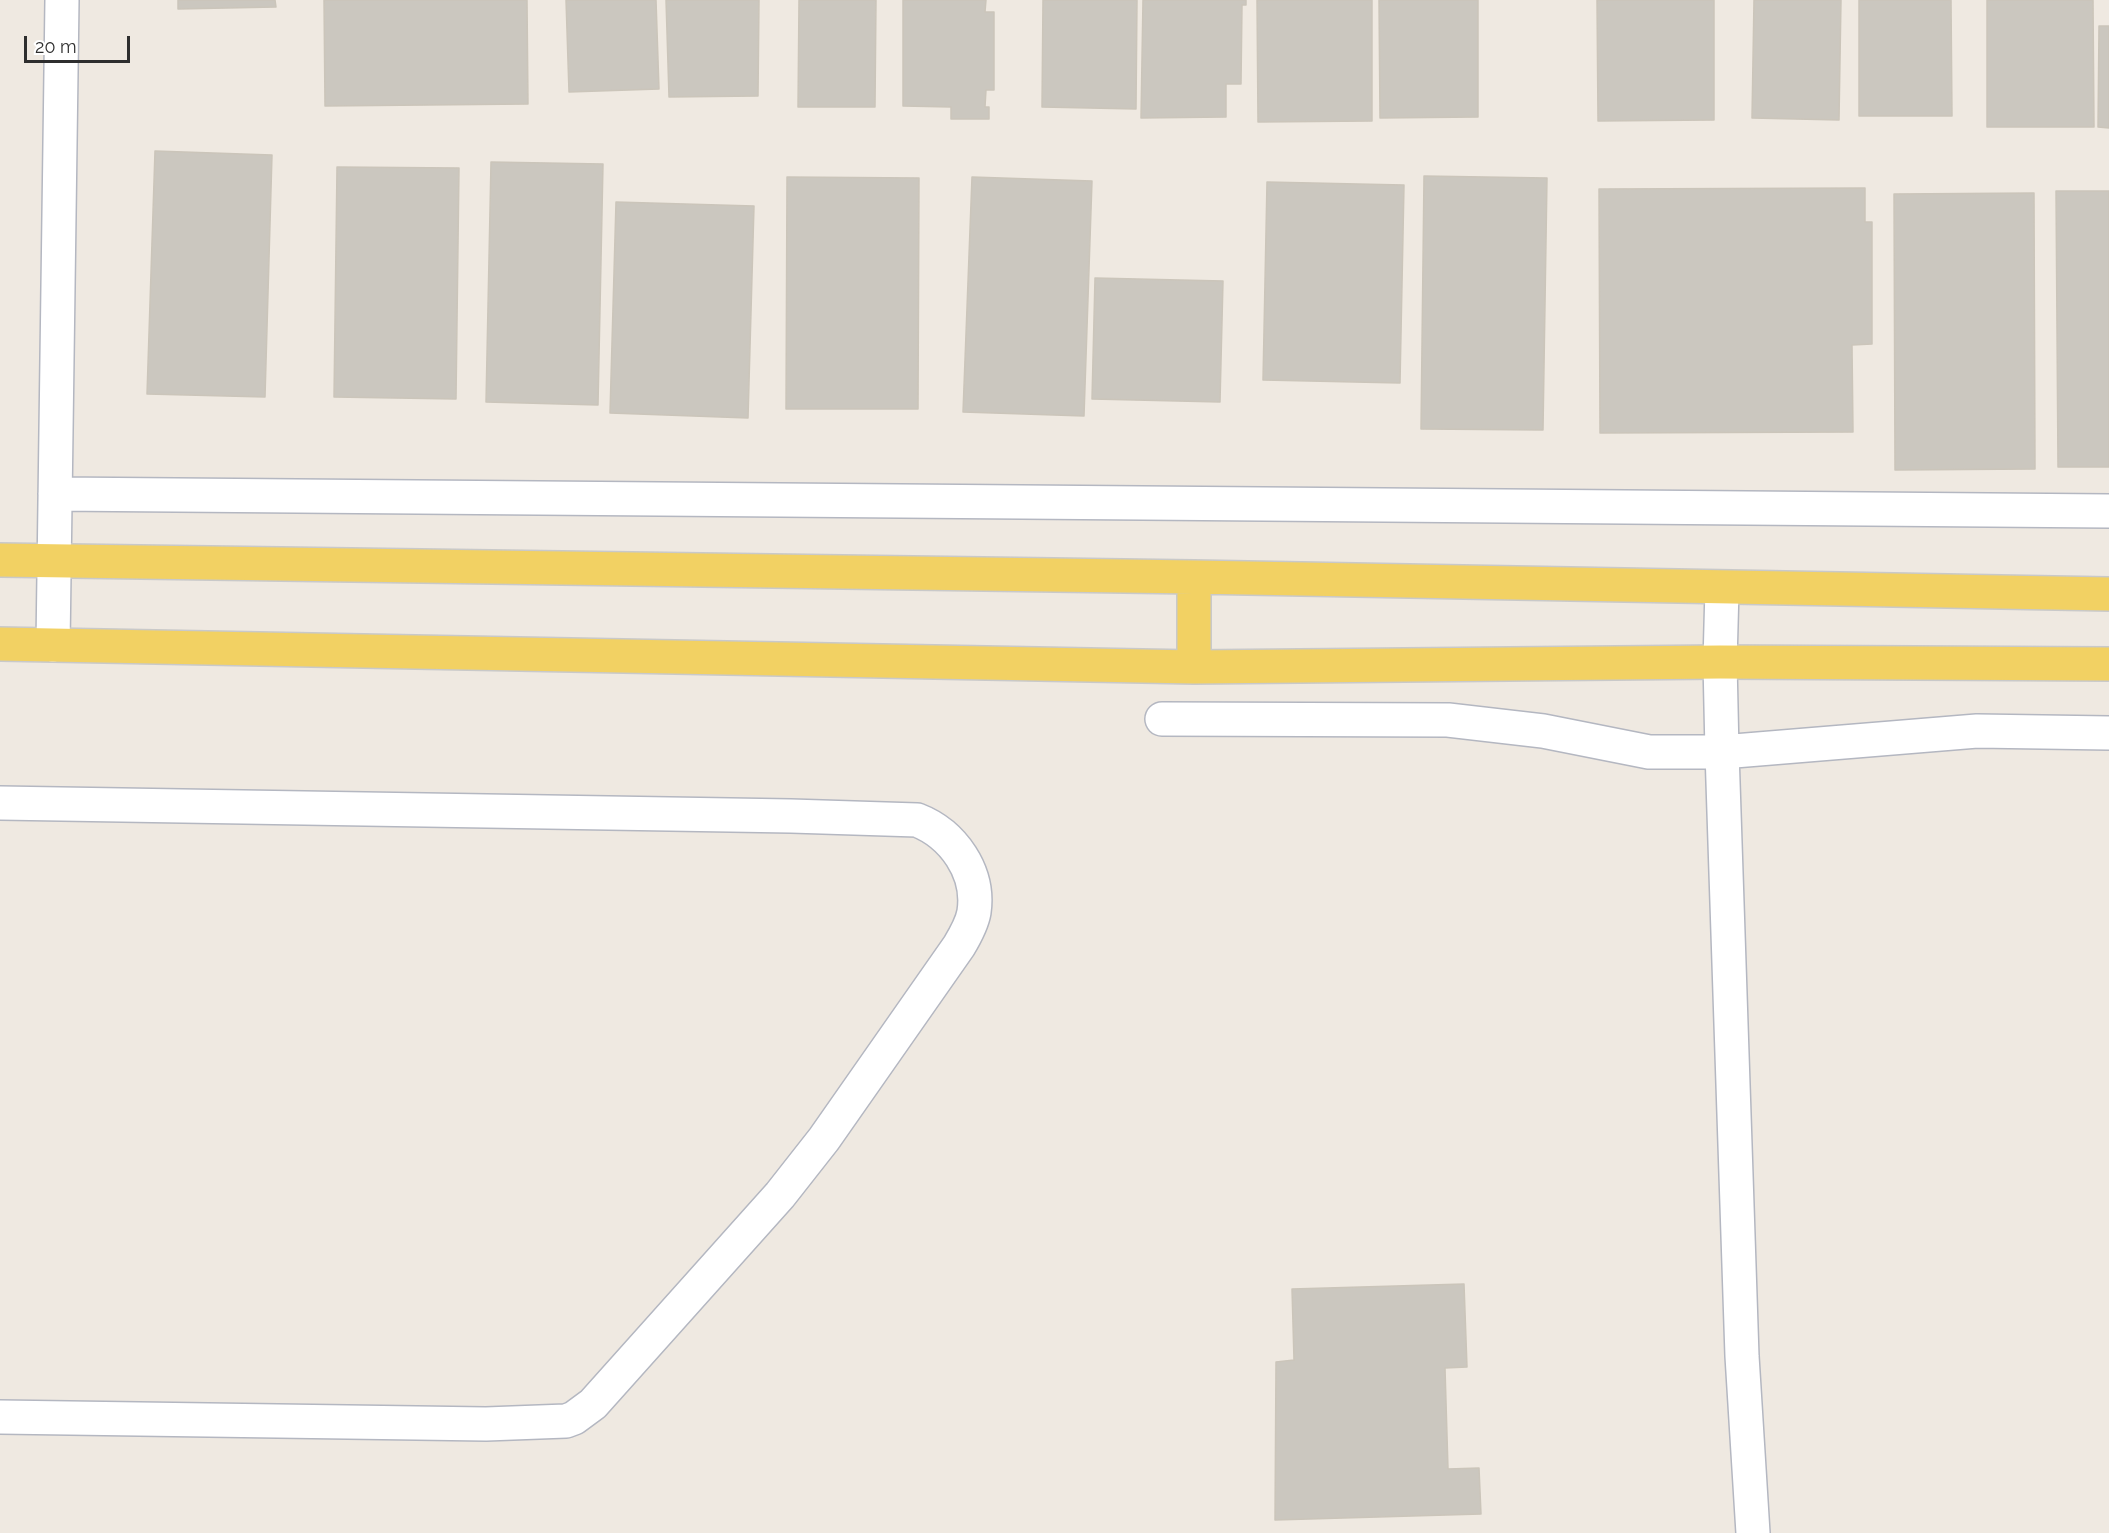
<!DOCTYPE html>
<html>
<head>
<meta charset="utf-8">
<style>
	body { margin:0 }
	#map { position:relative; width:2109px; height:1533px; overflow:hidden; background:#efe9e1; font-family:Raleway,sans-serif }
	canvas { display:block }
	.scale { position:absolute; left:24px; top:36px; width:106px; height:27px; box-sizing:border-box; border:3px solid #2e2e2e; border-top:0; padding-left:8px; font-size:18px; line-height:21px; white-space:nowrap; color:#2e2e2e; -webkit-text-stroke:4px #fff; paint-order:stroke }
</style>
</head>
<body>
<div id="map">
<canvas width="2109" height="1533"></canvas>
<div class="scale">20 m</div>
</div>
<script>
const c = document.querySelector('canvas').getContext('2d');
c.lineJoin = 'round';
function fillPath(path, color) {
  c.fillStyle = color;
  c.fill(path, 'evenodd');
}
function stroke(path, color, width, dash) {
  c.strokeStyle = color;
  c.lineWidth = width;
  c.lineCap = dash ? 'butt' : 'round';
  c.setLineDash(dash || []);
  c.stroke(path);
}
const building = new Path2D(`
	M178,0h97l1,7 -98,2z
	M324,0h203l1,104 -203,2z
	M566,0h90l3,89 -90,3z
	M666,0h93l-1,96 -89,1z
	M799,0h77l-1,107h-77z
	M903,0h83l-1,12h9v78h-8l-1,17h4v12h-38v-12l-48,-1z
	M1043,0h94l-1,109 -94,-2z
	M1143,0h103v5h-4l-1,79h-15v33l-85,1z
	M1257,0h115v121l-114,1z
	M1379,0h99v117l-98,1z
	M1597,0h117v120l-116,1z
	M1754,0h87l-2,120 -87,-2z
	M1859,0h92l1,116h-93z
	M1987,0h106l1,127h-107z
	M2099,26h10v102l-11,-1z
	M155,151l117,4 -7,242 -118,-3z
	M491,162l112,2 -5,241 -112,-3z
	M337,167l122,1 -3,231 -122,-2z
	M1424,176l123,2 -4,252 -122,-1z
	M787,177l132,1 -1,231h-132z
	M972,177l120,4 -8,235 -121,-4z
	M1267,182l137,3 -4,198 -137,-3z
	M1865,188v34h7v122l-20,1 1,87 -253,1 -1,-244z
	M2056,191h53v276h-51z
	M2034,193l1,276 -140,1 -1,-276z
	M616,202l138,4 -6,212 -138,-5z
	M1095,278l128,3 -3,121 -128,-3z
	M1464,1284l3,83 -22,1 3,101 31,-1 2,46 -206,6 1,-158 18,-2 -2,-71z`);
fillPath(building, '#cbc7bf');
stroke(building, '#cbc5ba', 1.5);
const minor = new Path2D(`
	M55,494l2054,17
	M1722,589l-2,73 2,90 20,604 11,177
	M53,645l9,-645
	M1162,719l286,1 95,11 106,21h73l255,-21 132,2
	M0,803l791,13 126,4c36,14 63,52 57,92 -2,12 -9,24 -15,34l-135,193 -44,56 -187,209 -19,14 -8,3 -80,3 -486,-7`);
const major = new Path2D(`
	M0,560l1194,17 915,17
	M1194,577v90
	M0,644l1194,23 526,-5 389,2`);
stroke(minor, '#b4b7c1', 36);
stroke(major, '#c9c9c9', 36);
stroke(minor, '#fff', 33);
stroke(major, '#f2d163', 33);
</script>
</body>
</html>
